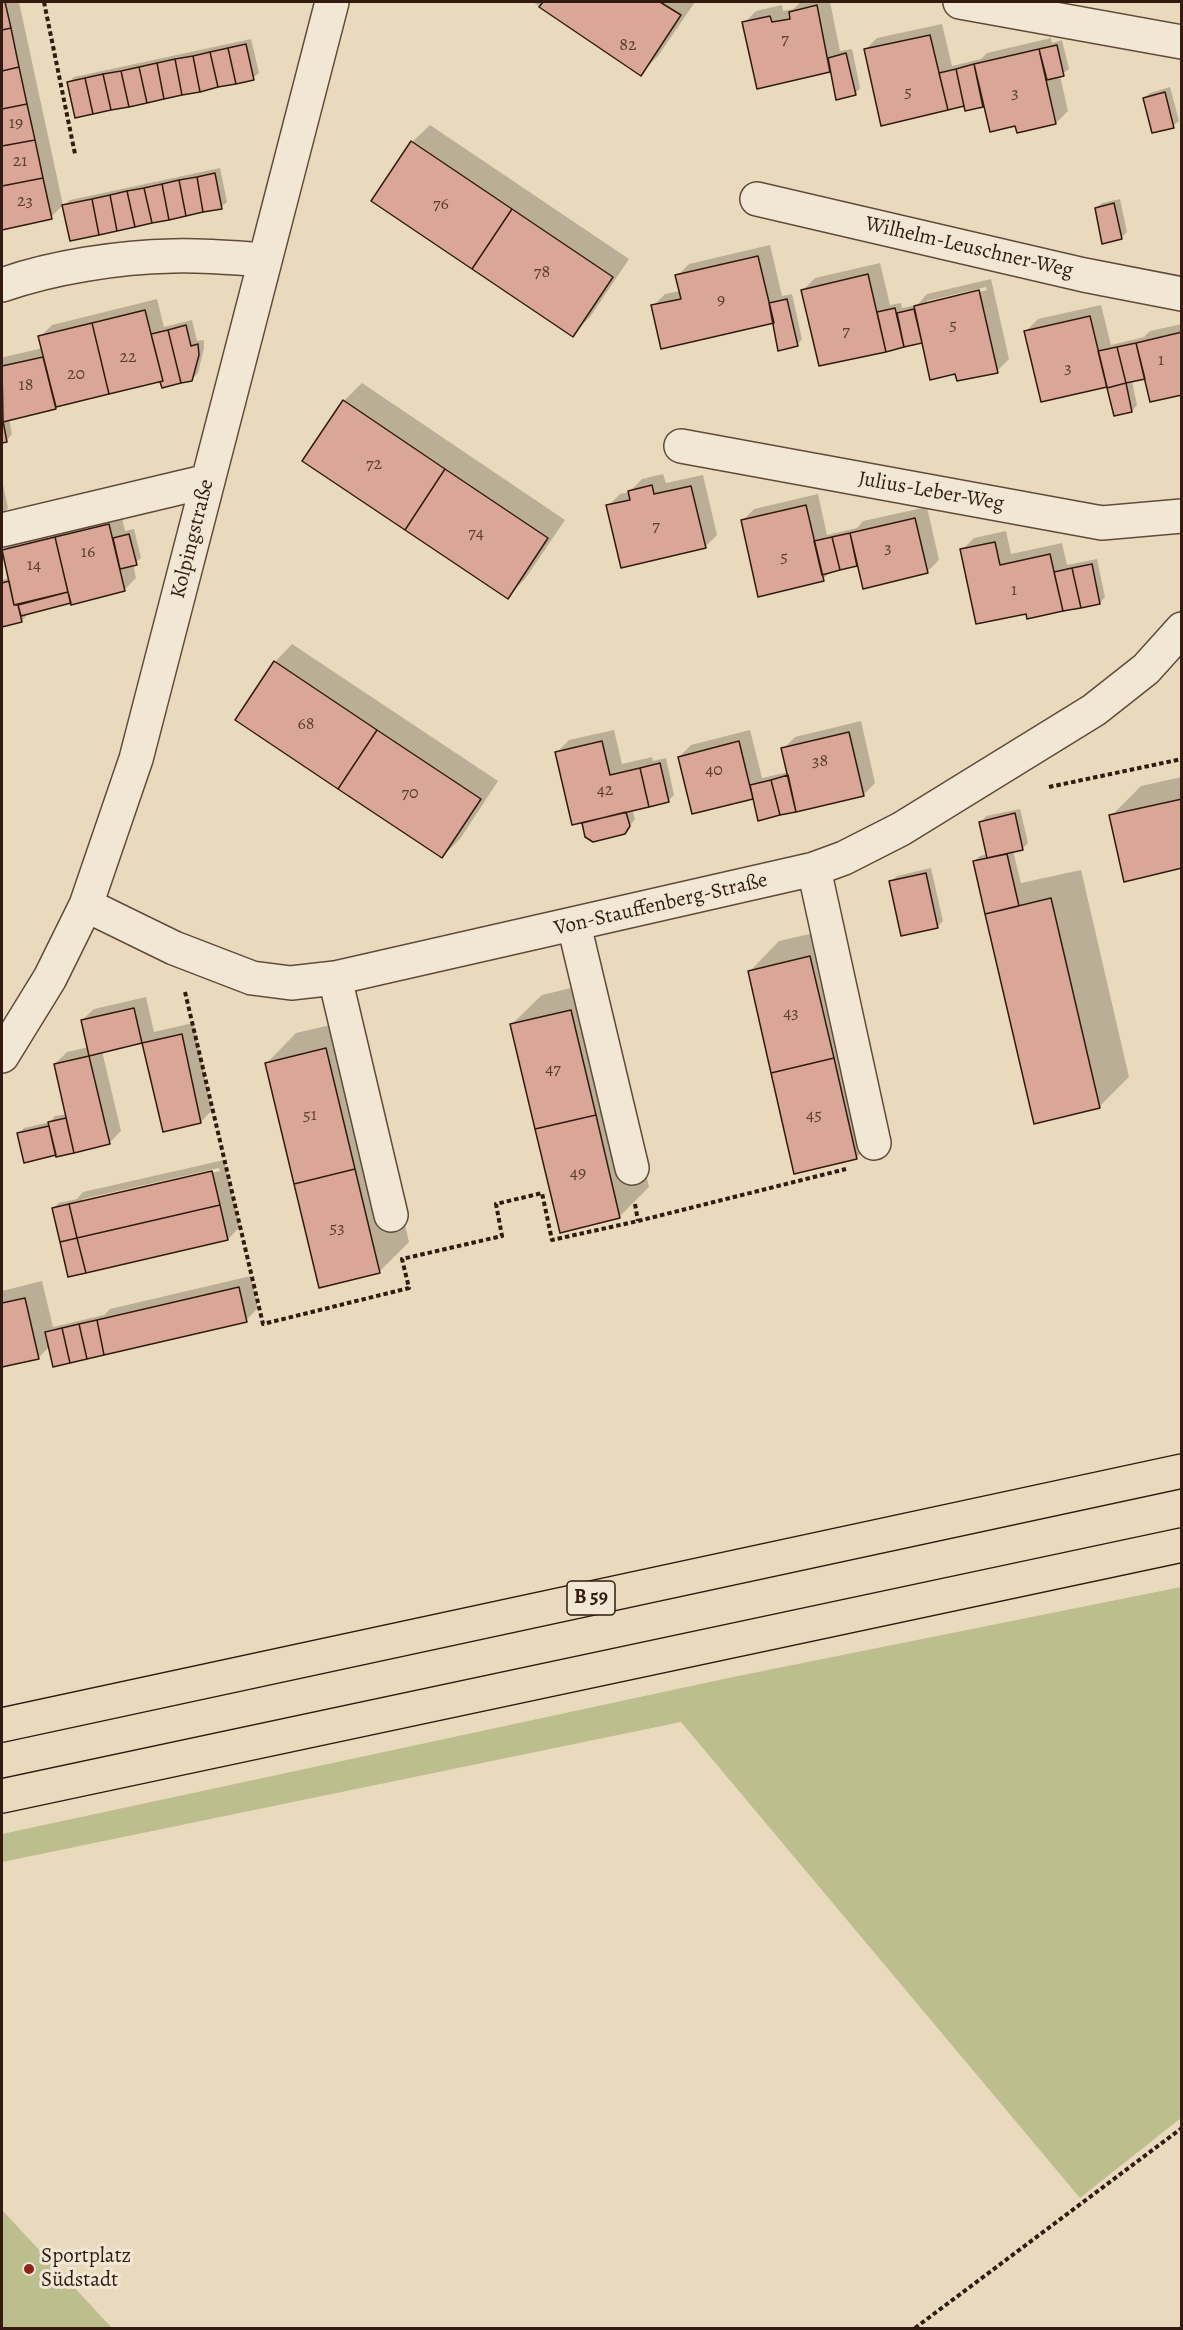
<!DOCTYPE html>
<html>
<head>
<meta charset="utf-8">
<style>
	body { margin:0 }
	#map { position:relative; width:1183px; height:2330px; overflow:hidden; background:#eadabd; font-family:Alegreya,serif }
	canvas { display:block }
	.frame { position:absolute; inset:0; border:3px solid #321b0e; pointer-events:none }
</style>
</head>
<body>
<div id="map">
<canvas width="1183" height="2330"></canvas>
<div class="frame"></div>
</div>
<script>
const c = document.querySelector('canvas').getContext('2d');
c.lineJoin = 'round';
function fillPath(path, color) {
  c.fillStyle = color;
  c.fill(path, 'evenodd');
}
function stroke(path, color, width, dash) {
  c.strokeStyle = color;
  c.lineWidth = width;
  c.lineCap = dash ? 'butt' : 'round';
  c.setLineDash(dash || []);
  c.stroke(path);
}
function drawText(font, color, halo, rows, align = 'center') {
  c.font = font + ' Alegreya,serif';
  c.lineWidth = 6;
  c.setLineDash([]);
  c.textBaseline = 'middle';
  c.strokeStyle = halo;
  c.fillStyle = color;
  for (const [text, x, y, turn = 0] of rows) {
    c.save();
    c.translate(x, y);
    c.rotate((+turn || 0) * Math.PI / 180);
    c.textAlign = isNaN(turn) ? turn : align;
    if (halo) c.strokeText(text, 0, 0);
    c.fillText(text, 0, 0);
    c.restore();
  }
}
fillPath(new Path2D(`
	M1181,1587v531l-101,80 -399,-476 -679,140v-28l731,-157z
	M2,2210l110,118h-110z`), '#bcbe8e');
fillPath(new Path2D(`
	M2,2h17l44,203 -12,12 -49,11z
	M533,2h162l-37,54 -18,18z
	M801,2h29l10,49 12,-2 8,39 -5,6 -24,-25 -1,2 -86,-48 12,-12 26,-6 1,6 10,-2z
	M942,24l10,42 29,-7 6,-6 64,-15 1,5 10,-3 7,29 -9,7 8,35 -12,12 -39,1 -33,-20 -1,1 -18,-1 -100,-54 12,-12z
	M251,39l8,34 -6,5 -184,4 5,-5z
	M1170,87l9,34 -6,5 -29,-28 6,-5z
	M430,125l199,134 -39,58 -18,18 -160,-193z
	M220,168l7,34 -6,5 -157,-1 6,-6z
	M1120,199l7,33 -6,6 -25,-30 6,-5z
	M770,245l12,51 10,-2 10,45 -5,6 -23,-23 -121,-16 12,-12 15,-3 -3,-15 12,-12z
	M880,263l10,42 11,-2 1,5 15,-3 10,-11 64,-15 18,80 -12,12 -40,1 -34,-31 -103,24 -17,-75 12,-12zM986,287l1,3 -60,14v-3z
	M157,299l7,28 28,-7 5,21 7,-1v8l-6,25 -6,6 -29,7 -2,-6 -102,24 -4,4 -46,11 3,15 -5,6 -5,1v-81l2,-3 39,-9 -3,-11 12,-12z
	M1101,305l10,40 33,-8 6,-6 32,-7v69l-36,-16 -14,4 5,24 -5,6 -24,-27 -82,-53 12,-12z
	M362,383l203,137 -40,59 -18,18 -203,-137 40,-59z
	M663,474l3,9 37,-8 14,60 -12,12 -97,-41 12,-12 9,-2 13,-13z
	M2,480l6,28 -6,6z
	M818,494l9,41 30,-7 6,-7 64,-14 12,53 -12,12 -68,-8 -28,7 -8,8 -81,-58 12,-12z
	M121,513l4,18 9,-2 7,29 -8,6 3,14 -12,12 -52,10 -45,13v2l-5,6 -20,5v-46l7,-2 -6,-27 12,-12z
	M1006,531l5,23 51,-11 5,22 30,-6 8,38 -5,6 -73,10 -65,-63 12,-12z
	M292,644l206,137 -38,58 -18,18 -167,-195z
	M861,721l14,62 -12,12 -109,2 -61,15 -14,-55 12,-12 59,-15 12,48 27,-6 -6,-23 12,-12z
	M614,730l8,34 30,-7 1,4 13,-3 8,37 -5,5 -37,9 3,10 -10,13 -42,-9 4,-3 -30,-68 12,-12z
	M1182,777v90l-71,-51 30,-30z
	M1020,809l8,34 -6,6 -9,2 8,32 60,-13 48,207 -30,30 -125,-246 6,-5 7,-2 -6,-32 5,-6z
	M931,868l12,53 -6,6 -46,-46 6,-5z
	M840,927l46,201 -30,30 -106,-187 29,-30z
	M600,981l49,206 -30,30 -107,-193 30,-29z
	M146,997l8,35 39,-9 19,87 -11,12 -37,8 -20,-88 -42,9 19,80 -12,12 -84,18 -6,-27 5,-6 26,-6 5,-6 12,-2 -12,-50 12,-12 22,-5 -7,-27 12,-11z
	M356,1019l53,223 -30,30 -112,-209 29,-30z
	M224,1160l16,67 -12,12 -175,-31 6,-5 18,-4 6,-7zM219,1168l1,3 -137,31v-3z
	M251,1276l7,32 -12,12 -196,26 -11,11 -37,9v-75l40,-10 11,46 51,-12 6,-6z`), '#0003');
const building = new Path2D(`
	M2,2h3l6,26 -9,2z
	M543,2h117l21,13 -40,61 -102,-69z
	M817,5l13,67 -73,17 -15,-67 28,-6 2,6 18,-3 -1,-7z
	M11,28l8,39 -17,4v-41z
	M930,35l18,75 -67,16 -17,-77z
	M246,44l8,36 -18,4 -8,-36z
	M1057,45l7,31 -17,4 -8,-31z
	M228,48l8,36 -18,3 -8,-35z
	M1039,49l17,75 -39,9 -2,-7 -25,6 -16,-68z
	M210,52l8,35 -18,5 -7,-36z
	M846,53l10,42 -20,5 -8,-42z
	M193,56l7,36 -18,3 -7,-36z
	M175,59l7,36 -18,4 -7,-36z
	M157,63l7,36 -17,4 -8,-36z
	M974,64l9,43 -18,4 -9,-42z
	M19,67l8,37 -25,5v-38z
	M139,67l8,36 -18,4 -8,-36z
	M956,69l8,37 -16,4 -9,-37z
	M121,71l8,36 -18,3 -8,-36z
	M103,74l8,36 -18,4 -8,-36z
	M85,78l8,36 -18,4 -8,-36z
	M1165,92l9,36 -22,5 -9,-35z
	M27,104l8,36 -33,6v-37z
	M35,140l8,38 -41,8v-40z
	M411,141l101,68 -40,60 -101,-68z
	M215,173l7,36 -19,3 -6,-35z
	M197,177l6,35 -17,4 -7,-36z
	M43,178l9,41 -50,11v-44z
	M179,180l7,36 -17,4 -7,-36z
	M162,184l7,36 -17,3 -8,-35z
	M144,188l8,35 -17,4 -8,-36z
	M127,191l8,36 -18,4 -7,-36z
	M110,195l7,36 -18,4 -7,-36z
	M92,199l7,36 -29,6 -8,-36z
	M1114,203l8,36 -20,5 -7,-36z
	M512,209l101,68 -40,60 -101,-68z
	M758,256l16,67 -113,26 -10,-44 30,-6 -6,-24z
	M868,274l18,78 -67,14 -18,-76z
	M979,290l19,83 -41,8 -2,-7 -25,6 -16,-74z
	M787,299l11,47 -20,5 -9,-48z
	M895,308l9,39 -18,5 -9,-40z
	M914,309l8,34 -18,4 -7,-34z
	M145,310l18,71 -54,13 -17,-71z
	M1090,316l17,71 -66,15 -17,-71z
	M92,323l17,71 -53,13 -18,-71z
	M186,325l5,21 7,-2 1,11 -7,26 -11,2 -13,-53z
	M168,330l13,53 -19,5 -2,-6 3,-1 -12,-47z
	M1182,332v63l-32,7 -14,-59z
	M1136,343l9,36 -19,4 -9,-36z
	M1117,347l9,36 -19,5 -9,-37z
	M43,357l13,52 -53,13 -1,-56z
	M1126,383l6,29 -18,4 -7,-28z
	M343,400l102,69 -40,61 -103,-69z
	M2,416l5,26 -5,1z
	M445,469l103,69 -40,61 -103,-69z
	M652,485l2,9 37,-8 15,62 -85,20 -15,-63 24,-5 -2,-9z
	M806,505l18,76 -66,16 -17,-77z
	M915,518l13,55 -65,16 -13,-56z
	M109,524l16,67 -54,14 -16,-68z
	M850,533l7,33 -17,4 -8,-33z
	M129,534l8,31 -17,4 -7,-31z
	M55,537l13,55 -54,13 -12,-55z
	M832,537l8,33 -18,5 -8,-34z
	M995,542l5,23 50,-11 13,57 -36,8 -1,-5 -50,10 -16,-75z
	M1092,564l8,40 -19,4 -9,-40z
	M1072,568l9,40 -18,3 -9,-39z
	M9,581l5,24h4l4,17 -20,5v-44z
	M68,592l3,11 -50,13 -3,-11z
	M274,661l103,69 -39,59 -103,-69z
	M377,730l104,69 -39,59 -104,-69z
	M849,732l15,64 -68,16 -15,-64z
	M602,741l8,34 30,-7 9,39 -77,18 -17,-73z
	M739,741l14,58 -61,15 -14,-57z
	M660,763l9,39 -20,5 -9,-39z
	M788,775l8,37 -16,3 -9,-35z
	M771,780l9,35 -22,6 -8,-36z
	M1182,799v69l-58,14 -15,-67z
	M626,812l4,14 -5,8 -32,8 -8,-5 -3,-14z
	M1015,813l8,37 -36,8 -8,-36z
	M1007,854l12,52 -34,8 -12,-53z
	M926,873l12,55 -37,8 -12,-55z
	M1051,898l49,210 -66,16 -49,-210z
	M810,956l24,102 -63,15 -23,-102z
	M134,1008l8,35 -53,13 -8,-36z
	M571,1010l25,105 -61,14 -25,-105z
	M182,1034l19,89 -38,9 -21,-89z
	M326,1048l29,121 -61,15 -29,-121z
	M89,1056l21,88 -36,9 -20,-89z
	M834,1058l23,101 -63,15 -23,-101z
	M596,1115l24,103 -60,15 -25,-104z
	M66,1118l8,35 -18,4 -8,-35z
	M49,1126l7,29 -32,8 -7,-30z
	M355,1169l25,104 -61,15 -25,-104z
	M212,1171l8,34 -143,33 -8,-34z
	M69,1204l8,34 -17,4 -8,-34z
	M220,1205l8,35 -142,33 -9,-35z
	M77,1238l9,35 -18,4 -8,-35z
	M239,1287l8,35 -143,33 -7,-35z
	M25,1298l14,61 -37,8v-64z
	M97,1320l7,35 -17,4 -8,-35z
	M79,1324l8,35 -17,4 -8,-35z
	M62,1328l8,35 -17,4 -8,-35z`);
fillPath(building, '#daa697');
stroke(building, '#321b0e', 1.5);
const minor = new Path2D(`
	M960,2l222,40
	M757,199l327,76 98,19
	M2,285c51,-18 117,-28 171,-29 31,-1 62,2 92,4
	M681,446l421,77 80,-7
	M2,530l206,-49
	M814,869l60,274
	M86,905l88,43 78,30 39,5 44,-5 479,-109 30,-11 57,-29 193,-119 52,-41 36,-40
	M574,925l58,243
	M335,978l56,237
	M2,1056l48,-78 36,-73 50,-146 196,-757`);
const highway = new Path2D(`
	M2,1725l1180,-254
	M2,1796l1180,-251`);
stroke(minor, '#604b3a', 36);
stroke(highway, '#321b0e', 36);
stroke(new Path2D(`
	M44,2l31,152
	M1049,787l133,-28
	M185,992l78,332 146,-36 -7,-29 100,-23 -6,-32 46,-11 10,47 86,-19 208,-52
	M635,1204l3,17
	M915,2328l267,-200`), '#321b0e', 4, [4.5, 3]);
stroke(minor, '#f1e7d4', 33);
stroke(highway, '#eadabd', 33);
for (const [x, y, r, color] of [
	[29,2269,6,"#8f2418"]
]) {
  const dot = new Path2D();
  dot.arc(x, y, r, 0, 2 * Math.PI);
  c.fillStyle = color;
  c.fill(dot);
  stroke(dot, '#f1e7d4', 2);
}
drawText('18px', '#5c3e30', null, [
	["7",785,40],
	["82",628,46],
	["5",908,93],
	["3",1015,94],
	["19",16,124],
	["21",20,162],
	["23",25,202],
	["76",441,205],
	["78",542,273],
	["9",721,301],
	["5",953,326],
	["7",846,332],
	["22",128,358],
	["1",1161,361],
	["3",1068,369],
	["20",76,375],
	["18",26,386],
	["72",374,465],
	["7",656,527],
	["74",476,534],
	["3",888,549],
	["16",88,553],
	["5",784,558],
	["14",34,566],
	["1",1014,591],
	["68",306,725],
	["38",820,762],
	["40",714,771],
	["42",605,791],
	["70",410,794],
	["43",791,1014],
	["47",553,1070],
	["51",310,1116],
	["45",814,1116],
	["49",578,1174],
	["53",337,1229]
]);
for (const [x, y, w] of [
	[591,1598,48]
]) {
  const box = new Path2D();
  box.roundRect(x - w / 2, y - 17, w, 34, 4.5);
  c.fillStyle = '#f1e7d4';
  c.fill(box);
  stroke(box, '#321b0e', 1.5);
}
drawText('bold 20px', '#321b0e', null, [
	["B 59",591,1598]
]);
drawText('21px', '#321b0e', '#f1e7d4', [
	["Wilhelm-Leuschner-Weg",969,248,13],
	["Julius-Leber-Weg",931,492,10],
	["Kolpingstraße",193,539,-76],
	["Von-Stauffenberg-Straße",661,905,-13]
]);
drawText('21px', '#321b0e', '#f1e7d4', [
	["Sportplatz",41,2257],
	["Südstadt",41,2281]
], 'left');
</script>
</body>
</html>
